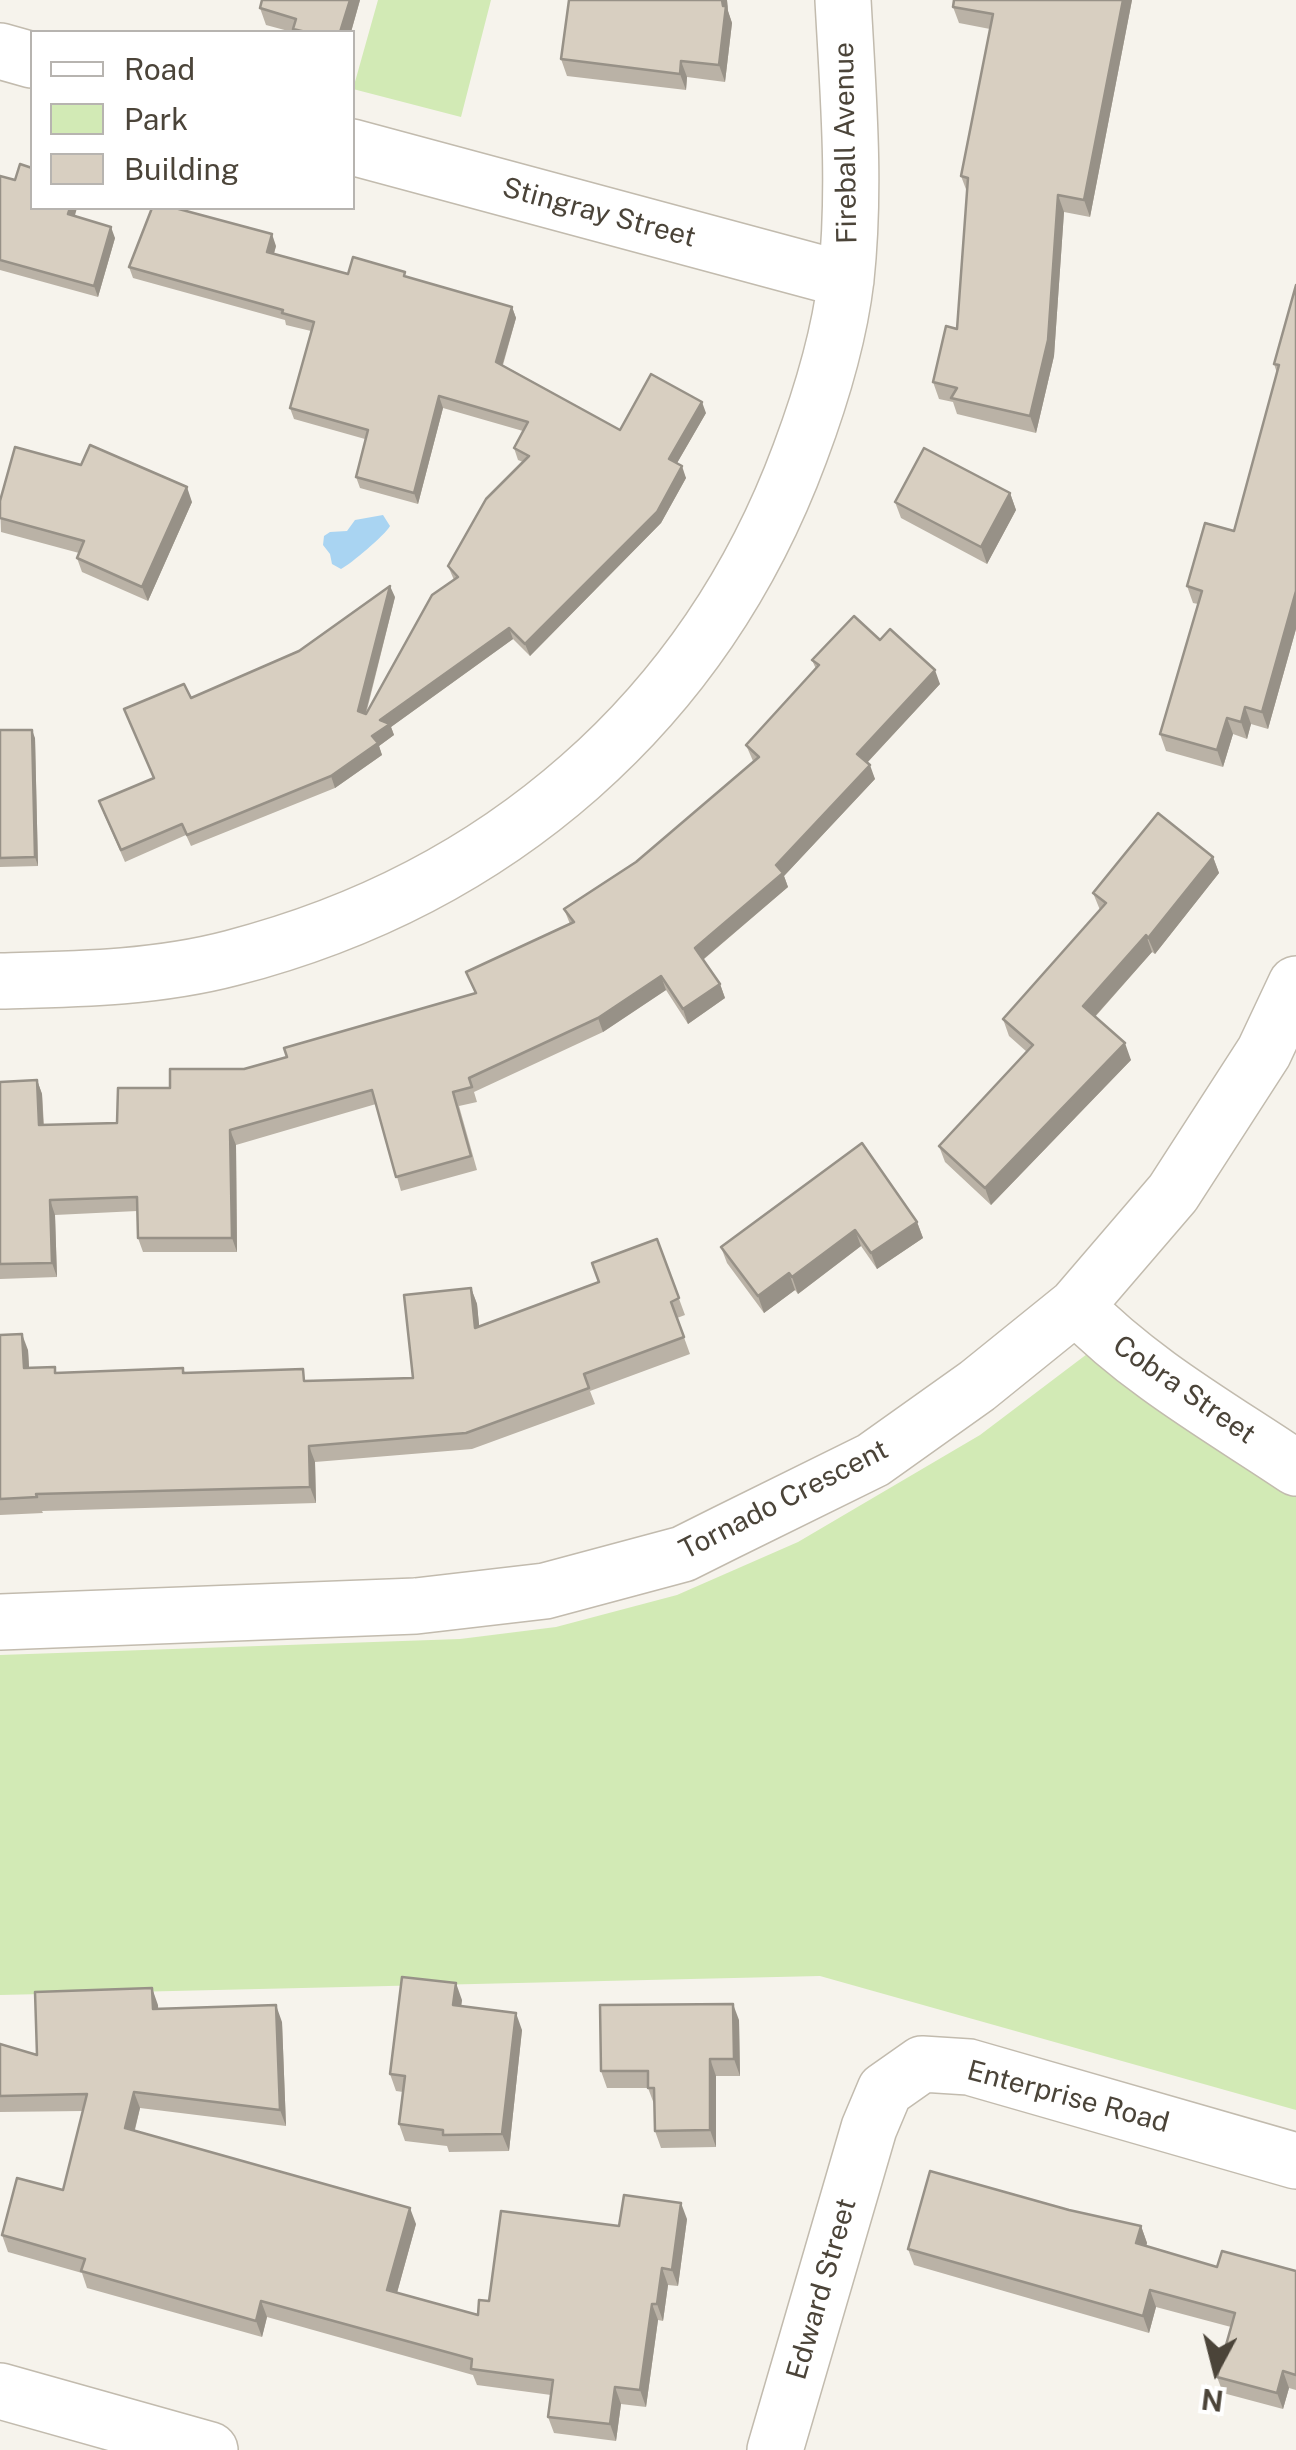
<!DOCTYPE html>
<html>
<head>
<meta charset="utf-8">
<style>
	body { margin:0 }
	#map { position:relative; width:1296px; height:2450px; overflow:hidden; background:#f6f3ec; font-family:"Public Sans",sans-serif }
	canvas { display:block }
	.legend { position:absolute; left:30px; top:30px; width:325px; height:180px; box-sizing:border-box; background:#fff; border:2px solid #b7b4b0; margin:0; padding:12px 18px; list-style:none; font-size:30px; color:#4b4439 }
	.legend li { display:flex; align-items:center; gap:20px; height:50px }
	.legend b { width:50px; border:2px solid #b7b4b0 }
	.north { position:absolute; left:1166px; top:2320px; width:100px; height:100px; -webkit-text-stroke:8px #fff; paint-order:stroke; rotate:187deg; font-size:28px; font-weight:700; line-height:40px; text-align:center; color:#4b4439 }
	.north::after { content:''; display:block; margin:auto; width:35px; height:45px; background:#4b4439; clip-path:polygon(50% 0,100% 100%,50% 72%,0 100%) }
</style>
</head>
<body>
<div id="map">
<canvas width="1296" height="2450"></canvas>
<ul class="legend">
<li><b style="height:12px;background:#fff"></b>Road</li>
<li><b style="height:28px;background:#d2eab5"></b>Park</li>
<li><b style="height:28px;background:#d8cfc1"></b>Building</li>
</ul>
<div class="north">N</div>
</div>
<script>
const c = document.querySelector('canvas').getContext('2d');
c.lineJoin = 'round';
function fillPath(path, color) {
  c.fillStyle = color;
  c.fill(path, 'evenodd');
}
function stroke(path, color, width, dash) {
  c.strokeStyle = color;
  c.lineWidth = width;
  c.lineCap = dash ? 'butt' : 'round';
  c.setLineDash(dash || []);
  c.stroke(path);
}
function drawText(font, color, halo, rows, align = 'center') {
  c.font = font + ' "Public Sans",sans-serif';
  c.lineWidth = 10;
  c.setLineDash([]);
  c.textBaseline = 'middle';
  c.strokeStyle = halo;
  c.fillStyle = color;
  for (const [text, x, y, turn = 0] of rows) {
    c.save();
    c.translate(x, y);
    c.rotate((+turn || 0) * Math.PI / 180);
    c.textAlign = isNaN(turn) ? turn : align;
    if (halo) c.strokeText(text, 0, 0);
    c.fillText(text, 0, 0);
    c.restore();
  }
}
fillPath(new Path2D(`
	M378,0h113l-30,117 -108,-28z
	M1095,1348l201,148v614l-476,-134 -820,19v-340l460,-16 96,-12 121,-32 121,-53 182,-107z`), '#d2eab5');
fillPath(new Path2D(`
	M383,515l7,11c-5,9 -39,38 -49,43l-9,-5 -2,-10 -7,-9 1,-9 6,-4 17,-1 8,-11z`), '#a9d4f2');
const minor = new Path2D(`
	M0,51l32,9
	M352,147l494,133
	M0,981c78,-2 156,-3 232,-23 266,-69 472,-246 568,-505 21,-56 39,-114 46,-174 10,-93 2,-186 -3,-279
	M1076,1306c64,66 144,111 220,162
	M0,1622l416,-16 129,-15 138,-37 42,-21 148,-73 104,-74 99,-80 97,-113 91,-141 32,-68
	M0,2391l210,59
	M775,2450l94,-322 16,-38 37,-26 47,3 327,94`);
stroke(minor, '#c2bbae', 58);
stroke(minor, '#fff', 55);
fillPath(new Path2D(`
	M262,0h98l-9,32h-59l-26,-7 -6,-17z
	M569,0h158l1,11 4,12 -7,59 -38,-5 -1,13 -119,-14 -6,-17z
	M954,0h178l-42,217 -26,-5 -10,144 -18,77 -79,-19 -4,-12 -14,-3 -6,-17 24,-53 10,-137 -6,-16 29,-147 -31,-6 -6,-16z
	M0,176l15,4 100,58 -17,59 -98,-27z
	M276,246l-2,8 74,20 59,3 105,30 4,11 -13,47 117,65 86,-17 -29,50 9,15 -25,45 -131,133 -17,-17 -122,88 3,8 -15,11 3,9 -47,33 -144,58 -5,-11 -61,27 -22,-50 50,-34 38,-80 108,-47 96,-54 -29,117 88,-134 -6,-14 75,-104 -5,-2 -4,-12 9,-17 -80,-23 -25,96 -58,-16 -4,-11 9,-38 -71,-20 -4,-11 21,-77 -25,-6 -1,-5 -152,-42 -4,-11z
	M1296,285v344l-28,100 -17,-5 -4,15 -14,-5 -10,33 -57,-16 -6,-17 38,-130 -5,-1 -6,-17 47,-55 43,-158 -3,-9z
	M1010,493l6,17 -29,54 -86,-46 -6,-16z
	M0,501l192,1 -44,99 -66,-29 -5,-14 2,-5 -78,-21z
	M880,640l60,44 -73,79 8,16 -91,97 4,11 -85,73 17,24 5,14 -37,26 -22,-34 -63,42 -129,60 3,10 -18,4 18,64 -76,21 -25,-87 -140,41 1,107h-94l-5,-14 -1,-27 -82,4 2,62 -57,2v-197l37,-2 5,14 2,31 73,-2 53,-35 117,-31 188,-64 -9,-21 104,-48 -6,-15 72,-47 117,-101 -7,-16 70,-76 -4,-9z
	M0,730l35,8 3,128 -38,1z
	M1213,857l6,16 -64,81 -3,-2 -57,65 36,43 -140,145 -46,-43 -6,-16 88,-94 -18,-16 -6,-17 97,-109 -7,-17z
	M917,1222l6,16 -46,31 -16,-23 -63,48 -3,-4 -31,23 -37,-50 -6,-16z
	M657,1239l28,76 -8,3 13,36 -100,37 5,13 -123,45 -157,13 1,41 -274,8 1,2 -43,2v-180l28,15 1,17 28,6 126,-5 2,5 123,8 105,-3 58,-90 6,16 2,22 120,-44z
	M152,1988l6,21 124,13 4,104 -146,-18 -5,22 281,94 -19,69 81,22 11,-14 130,-75 68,-7 -9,67 -10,-1 -5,36 -5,-1 -12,87 -25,-3 -5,37 -62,-8 -6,-16 3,-22 -74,-10 -4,-10 -206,-58 -5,20 -175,-49 -5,-15 -74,-21 -6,-17 61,-45 20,-79 -83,1v-68l37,11z
	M462,2000l-1,6 61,24 -13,121 -60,1 -2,-6 -42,-5 -6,-17 4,-32 -7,-1 -6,-17z
	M739,2020l1,56h-24v71l-55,1 -6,-17 -1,-27 -6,-16h-41l-6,-17z
	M1141,2226l6,17 -1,3 71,21 79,4v119l-7,-2 -6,21 -60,-16 -6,-16 14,-50 -75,-20 -7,26 -235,-68 -6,-16z`), '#bab2a6');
fillPath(new Path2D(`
	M350,0h10l-9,32h-11z
	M722,0h5l1,11 4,12 -7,59 -6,-17z
	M1123,0h9l-42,217 -6,-17z
	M681,61l6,16 -1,13 -6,-16z
	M1058,195l6,17 -10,144 -18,77 -6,-17z
	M70,208h7l-5,18 -4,-12z
	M111,227l4,11 -17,59 -4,-11z
	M272,234l4,12 -5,17 -4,-11z
	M512,307l4,11 -16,55 -4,-11z
	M439,396l4,12 -25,96 -4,-11z
	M702,402l4,11 -33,57 -4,-11z
	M682,466l4,12 -25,45 -131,133 -5,-12z
	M187,487l5,15 -44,99 -6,-14z
	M1010,493l6,17 -29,54 -6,-17z
	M390,586l5,11 -32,126 -5,-12z
	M1296,591v38l-28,100 -6,-17z
	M509,628l4,11 -122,88 3,8 -15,11 3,9 -47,33 -4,-12 49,-56z
	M935,670l5,14 -78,84 -5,-14z
	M1245,707l6,17 -4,15 -6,-17z
	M1227,718l6,16 -10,33 -6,-17z
	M32,730l3,8 3,128 -3,-9z
	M870,765l5,14 -91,97 4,11 -88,75 -5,-14z
	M1213,857l6,16 -64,81 -7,-16z
	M1146,935l6,17 -63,71 -6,-17z
	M661,976l5,14 -63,42 -5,-14z
	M720,984l5,14 -37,26 -5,-15z
	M1125,1043l6,17 -140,145 -6,-17z
	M37,1080l5,14 2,45 -5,-14z
	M230,1130l6,15 1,107 -5,-14z
	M50,1200l5,15 2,62 -5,-14z
	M917,1222l6,16 -46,31 -6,-16z
	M855,1230l6,16 -63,48 -6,-17z
	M789,1273l6,17 -31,23 -6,-17z
	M471,1288l6,16 4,40 -6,-16z
	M22,1334l6,16 2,34 -6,-16z
	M309,1446l6,16 1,41 -6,-16z
	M456,1983l6,17 -3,22 -6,-17z
	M152,1988l6,17 1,21 -6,-17z
	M733,2004l6,16 1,56 -6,-17z
	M276,2005l6,17 4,104 -6,-16z
	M516,2013l6,17 -13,121 -7,-17z
	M710,2059l6,17v71l-6,-17z
	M134,2092l6,16 -9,36 -6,-16z
	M681,2203l6,16 -9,67 -6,-16z
	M410,2208l6,16 -23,83 -6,-17z
	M1141,2226l6,17 -5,16 -6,-16z
	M662,2268l6,17 -5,36 -6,-17z
	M1150,2290l6,17 -7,26 -6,-17z
	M261,2301l6,16 -5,20 -6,-16z
	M652,2304l6,16 -12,87 -6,-17z
	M1283,2371l6,17 -6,21 -6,-16z
	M615,2387l6,17 -5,37 -6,-17z`), '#979187');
const building = new Path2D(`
	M262,0h88l-10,32h-34l-13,-3 3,-10 -36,-11z
	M569,0h153l1,6h3l-7,59 -38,-4 -1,13 -119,-15z
	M954,0h169l-39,200 -26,-5 -10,145 -18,76 -79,-18 6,-10 -24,-6 13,-56 11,3 11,-151 -7,-2 32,-162 -40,-7z
	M20,164l12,4v40h38l-2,6 43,13 -17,59 -94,-26v-84l15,4z
	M152,208h23l97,26 -5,18 81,22 5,-17 52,15 -1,4 108,31 -16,55 124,68 31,-56 51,28 -33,57 13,7 -25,46 -132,132 -16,-16 -129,92 10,4 -18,12 6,7 -47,33 -144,59 -5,-11 -61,26 -22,-49 55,-23 -30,-69 60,-25 7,14 108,-47 91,-65 -32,125 8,3 66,-119 26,-18 -10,-11 38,-67 43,-43 -15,-8 14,-26 -89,-26 -25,97 -58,-16 12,-47 -78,-22 24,-86 -32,-9 1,-3 -154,-43z
	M1296,285v306l-34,121 -17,-5 -4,15 -14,-4 -10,32 -57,-16 42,-143 -15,-5 18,-63 29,8 45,-166 -5,-1z
	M90,445l97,42 -45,100 -65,-29 7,-17 -84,-23v-17l15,-54 66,18z
	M924,448l86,45 -29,54 -86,-45z
	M854,616l26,24 10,-11 45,41 -78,84 13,11 -94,100 7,8 -88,75 25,36 -37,25 -22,-33 -63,42 -129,60 3,9 -19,5 18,64 -75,21 -24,-87 -142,40 2,108h-94l-1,-41 -87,3 2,63 -52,1v-182l37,-2 2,45 78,-2 1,-35h52v-19h74l43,-12 -3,-9 192,-55 -10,-21 108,-50 -10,-13 72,-47 123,-105 -13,-12 73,-80 -7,-5z
	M0,730h32l3,127 -35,1z
	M1158,813l55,44 -65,81 -2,-3 -63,71 42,37 -140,145 -46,-42 94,-101 -30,-26 103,-116 -13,-10z
	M862,1143l55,79 -46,31 -16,-23 -63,47 -3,-4 -31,23 -37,-49z
	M657,1239l22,59 -8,4 13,35 -100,37 5,14 -123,45 -157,13 1,41 -274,7 1,3 -37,2v-164l22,-1 2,34 31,-1v6l128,-5v5l120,-4 1,12 109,-3 -9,-83 67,-7 4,40 124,-46 -7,-19z
	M402,1977l54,6 -3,22 63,8 -14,121 -59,1v-5l-44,-6 6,-48 -15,-2z
	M152,1988l1,21 123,-4 4,105 -146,-18 -9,36 285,80 -23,82 91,25 1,-15 10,1 12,-90 118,15 5,-31 57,8 -9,67 -10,-2 -5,36h-5l-12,86 -25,-3 -5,37 -62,-7 5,-37 -82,-11 1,-10 -211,-58 -5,20 -175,-50 4,-12 -83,-24 15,-57 46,12 24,-96 -87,2v-52l37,11 -2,-63z
	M733,2004l1,55h-24v71l-55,1 -1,-43h-6v-17h-47l-1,-66z
	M930,2171l139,39 72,16 -5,17 81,24 5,-16 74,20v104l-13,-4 -6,22 -60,-16 18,-64 -85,-23 -7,26 -235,-67z`);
fillPath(building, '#d8cfc1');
stroke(building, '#979187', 2.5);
drawText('28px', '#4b4439', '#fff', [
	["Fireball Avenue",846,143,-91],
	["Stingray Street",599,213,15],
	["Cobra Street",1184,1390,35],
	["Tornado Crescent",784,1500,-27],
	["Enterprise Road",1068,2097,15],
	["Edward Street",822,2289,-74]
]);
</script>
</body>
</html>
